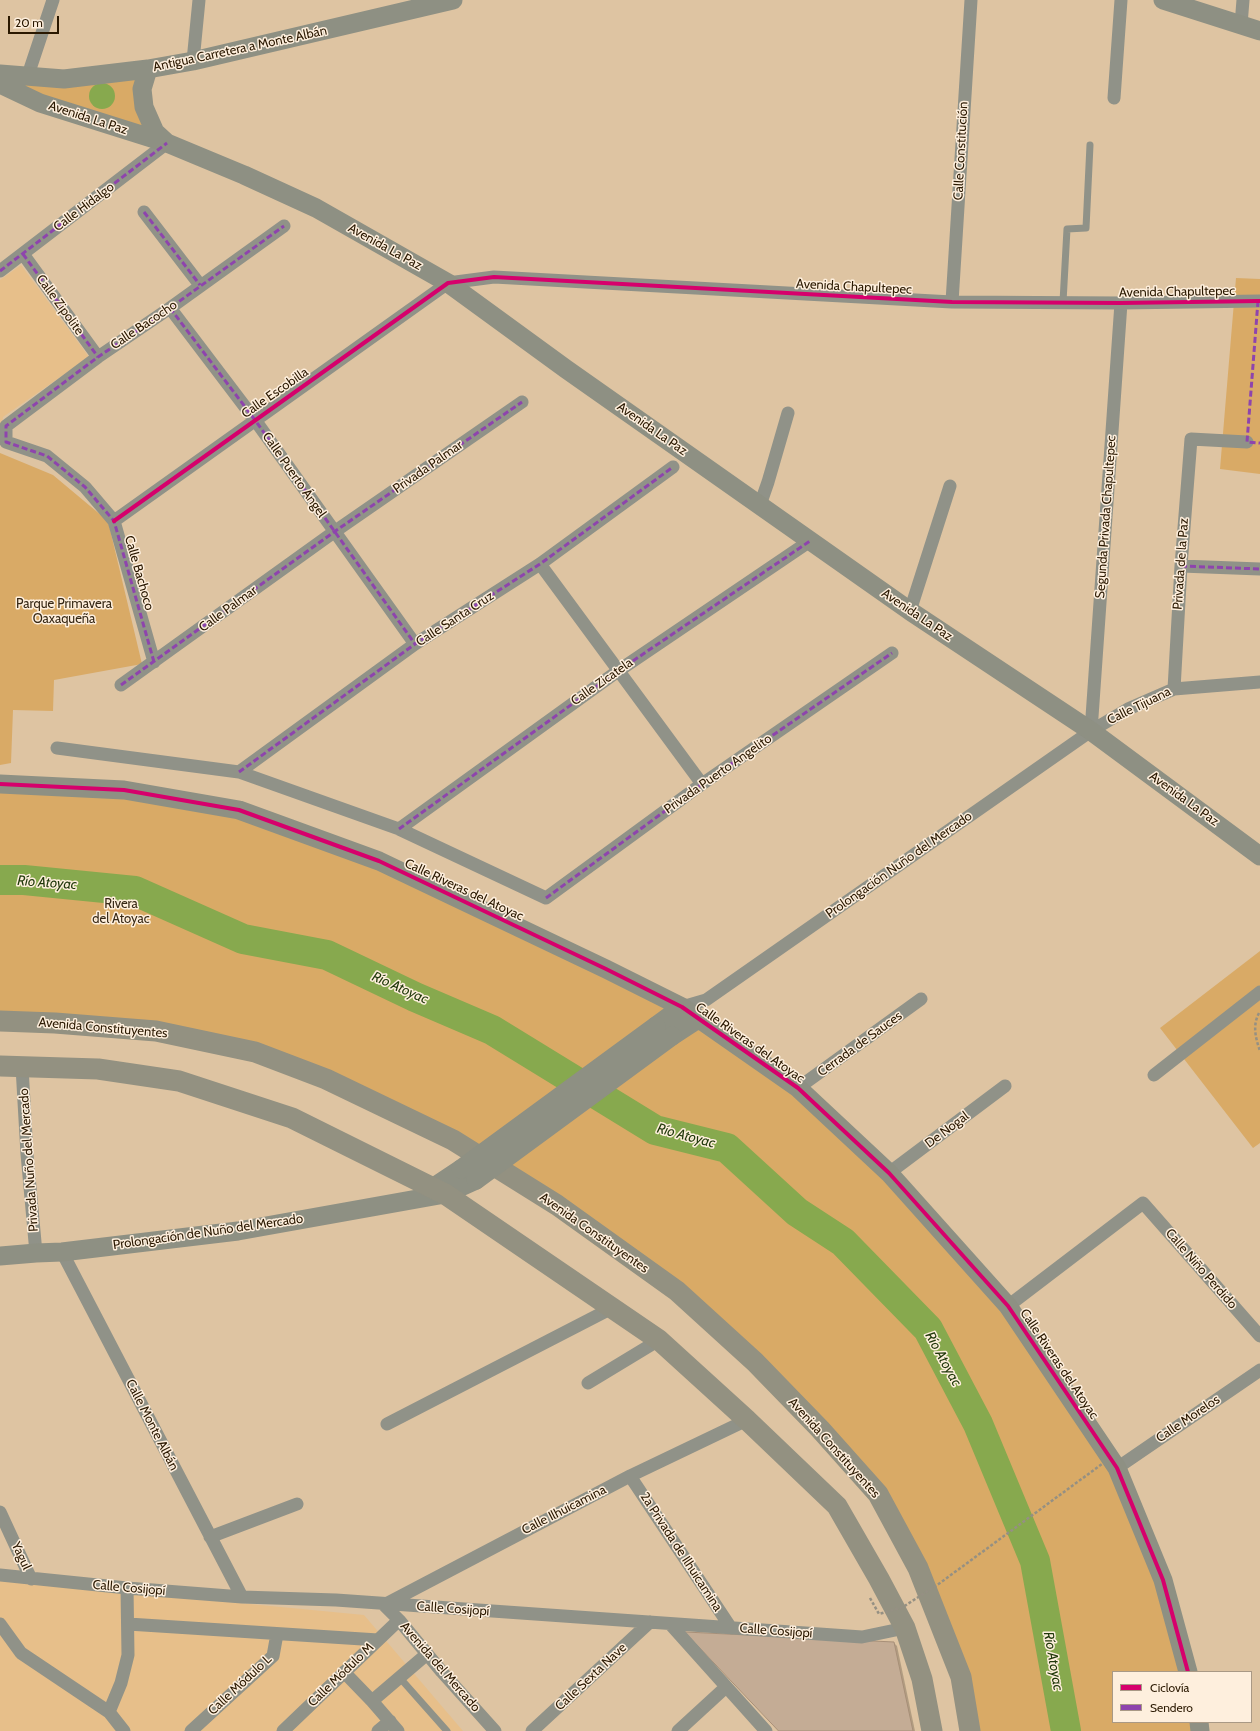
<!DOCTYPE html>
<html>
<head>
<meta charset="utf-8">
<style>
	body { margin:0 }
	#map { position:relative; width:1260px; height:1731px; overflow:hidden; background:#dec4a2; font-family:Cabin,sans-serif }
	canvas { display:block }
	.legend { position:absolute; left:1112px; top:1671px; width:140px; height:52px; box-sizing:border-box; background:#feefdd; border:1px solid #a99985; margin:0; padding:5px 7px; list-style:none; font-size:12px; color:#2a1800 }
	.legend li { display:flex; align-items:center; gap:8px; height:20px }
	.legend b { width:20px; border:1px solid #a99985 }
	.scale { position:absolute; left:8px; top:16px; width:51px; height:18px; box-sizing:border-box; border:2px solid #2a1800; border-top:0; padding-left:5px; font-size:12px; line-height:14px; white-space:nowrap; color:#2a1800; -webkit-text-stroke:3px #feefdd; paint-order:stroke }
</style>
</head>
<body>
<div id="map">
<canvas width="1260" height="1731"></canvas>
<ul class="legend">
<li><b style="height:5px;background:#d6006c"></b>Ciclovía</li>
<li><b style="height:5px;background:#8e44ad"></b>Sendero</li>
</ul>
<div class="scale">20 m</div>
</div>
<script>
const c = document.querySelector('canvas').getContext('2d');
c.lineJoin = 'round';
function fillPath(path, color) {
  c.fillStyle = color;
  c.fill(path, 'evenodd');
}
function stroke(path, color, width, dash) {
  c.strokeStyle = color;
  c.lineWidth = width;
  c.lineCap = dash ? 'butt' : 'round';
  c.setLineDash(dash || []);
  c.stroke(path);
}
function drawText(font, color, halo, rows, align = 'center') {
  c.font = font + ' Cabin,sans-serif';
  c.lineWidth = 3;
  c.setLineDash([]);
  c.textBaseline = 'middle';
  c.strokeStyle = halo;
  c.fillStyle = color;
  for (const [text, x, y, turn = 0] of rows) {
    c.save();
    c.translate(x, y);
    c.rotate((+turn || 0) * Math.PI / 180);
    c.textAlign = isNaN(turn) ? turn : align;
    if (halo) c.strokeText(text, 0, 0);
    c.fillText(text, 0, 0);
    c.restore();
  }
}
fillPath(new Path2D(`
	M21,265l68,92 -86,60 -3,22v-159z
	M0,1580l364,35 99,116h-463z`), '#e7bf8a');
fillPath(new Path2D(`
	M147,64l-4,67 -133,-48z
	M1236,278l24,1v195l-40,-5z
	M0,453l53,22 55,46 34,143 -88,16 -1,31 -40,-1 -2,53 -11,2z
	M0,784l239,26 140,51 303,146 116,81 210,218 109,162 71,204h-75v50h83l1,9h-227l-9,-54 -83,-183 -201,-203 -224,-151 -198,-88 -255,-31z
	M1260,951v192l-7,5 -93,-120z`), '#d9aa66');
fillPath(new Path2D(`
	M89 96a13 13 0 1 1 26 0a13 13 0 1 1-26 0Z`), '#87a94e');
fillPath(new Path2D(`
	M894,1643l3,3 18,85h-134z`), '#0003');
stroke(new Path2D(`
	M0,880h24l111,11 108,48 84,16 88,42 77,33 163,100 72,18 70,64 46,30 85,87 50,95 57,137 31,170`), '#87a94e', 30);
const building = new Path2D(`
	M685,1632l209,10 19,89h-134z`);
fillPath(building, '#c4ac95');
stroke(building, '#a78f78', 1);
stroke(new Path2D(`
	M1259,1013c-7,13 -3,26 1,38`), '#959083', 2.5, [3, 2]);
stroke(new Path2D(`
	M1063,302l4,-73 19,-1 4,-83
	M400,1678l47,53`), '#909288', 7);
stroke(new Path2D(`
	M1241,25l2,-25
	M193,61l6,-61
	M28,75l25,-75
	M1114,98l7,-98
	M144,212l56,73
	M23,254l75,103
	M0,271l167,-128
	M952,302l19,-302
	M170,308l85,112 160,224
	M760,505l8,-23 20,-69
	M114,521l334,-238 46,-6 458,25 169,1 139,-2
	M540,564l162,220
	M1181,566l79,3
	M910,611l40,-125
	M154,662l-40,-141 -29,-34 -38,-31 -41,-14v-16l92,-69 72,-49 114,-82
	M121,685l213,-153 188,-130
	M1174,689l7,-123 10,-127 56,3
	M1091,731l30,-428
	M57,748l182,24 160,57 147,69 156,-114 190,-131
	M239,772l176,-128 125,-80 133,-97
	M399,829l219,-158 192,-130
	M682,1007l24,-7 385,-269 37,-22 46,-20 86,-7
	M22,1067l5,87 9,99
	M1154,1075l106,-83
	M798,1088l123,-89
	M889,1173l116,-87
	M62,1252l180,345
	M1008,1306l135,-103 117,133
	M588,1383l71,-43
	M387,1424l225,-116
	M1117,1468l143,-98
	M630,1476l101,152
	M0,1512l31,67
	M210,1537l87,-33
	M0,1575l127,13 115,9 94,3 526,37 43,-9
	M0,1624l21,29 88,59 15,19
	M128,1624l250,16
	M671,1625l95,106
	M344,1672l28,29
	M109,1712l12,-29 7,-28 -1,-67
	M191,1731l82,-75 4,-22
	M283,1731l116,-111
	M378,1731l12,-10
	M398,1731l-26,-30 55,-47
	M495,1731l-53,-59 -43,-52 -15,-15 246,-129 117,-56
	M532,1731l118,-109
	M678,1731l48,-44`), '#909288', 13);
stroke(new Path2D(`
	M1163,0l97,31
	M148,69l-6,20 2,18 11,25 12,11
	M0,74l64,5 84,-10 45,-8 260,-61
	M0,84l40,19 127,40 77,32 72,33 132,75 118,86 344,242 181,120 169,125
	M0,784l124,6 115,20 140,51 227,108 76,38 116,81 91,85 119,133 109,162 46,112 25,92
	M656,1026l26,-19
	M672,1036l26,-17
	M425,1193l36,-24
	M0,1256l36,-3 26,-1 176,-21 207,-37 31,-14
	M1199,1722l1,9`), '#8e9083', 19);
stroke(new Path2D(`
	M0,1021l55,2 101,8 99,21 71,27 127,61 104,65 120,86 78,71 65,67 58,65 40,74 43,109 9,54
	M0,1066l98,3 81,12 113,37 153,76 214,146 88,80 90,86 42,73 26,49 17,51 10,52`), '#939181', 21);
stroke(new Path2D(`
	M870,1598l9,16 24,-7 37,-24 162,-119`), '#959083', 2.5, [3, 2]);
stroke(new Path2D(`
	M461,1169l195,-143
	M476,1180l196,-144`), '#8e9083', 19);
stroke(new Path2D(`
	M144,212l56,73
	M23,254l75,103
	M0,271l167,-128
	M1258,301l-11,141 13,1
	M170,308l85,112 160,224
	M1181,566l79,3
	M154,662l-40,-141 -29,-34 -38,-31 -41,-14v-16l92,-69 72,-49 114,-82
	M121,685l213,-153 188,-130
	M239,772l176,-128 125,-80 133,-97
	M399,829l219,-158 192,-130
	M546,898l156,-114 190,-131`), '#8e44ad', 3, [6, 3]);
stroke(new Path2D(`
	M114,521l334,-238 46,-6 458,25 169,1 139,-2
	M0,784l124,6 115,20 140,51 227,108 76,38 116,81 91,85 119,133 109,162 46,112 25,92`), '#d6006c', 4);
drawText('13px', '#2a1800', '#feefdd', [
	["Antigua Carretera a Monte Albán",240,49,-12],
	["Avenida La Paz",88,118,18],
	["Calle Constitución",961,151,-87],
	["Calle Hidalgo",84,207,-37],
	["Avenida La Paz",385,247,29],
	["Avenida Chapultepec",854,287,3],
	["Avenida Chapultepec",1177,292,-1],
	["Calle Zipolite",60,305,54],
	["Calle Bacocho",144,325,-34],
	["Calle Escobilla",275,393,-35],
	["Avenida La Paz",652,429,35],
	["Privada Palmar",428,467,-35],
	["Calle Puerto Ángel",294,475,55],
	["Segunda Privada Chapultepec",1106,517,-86],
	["Privada de la Paz",1181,564,-86],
	["Calle Bachoco",139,573,74],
	["Calle Palmar",228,609,-36],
	["Avenida La Paz",917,615,34],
	["Calle Santa Cruz",455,619,-33],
	["Calle Zicatela",602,682,-35],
	["Calle Tijuana",1139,706,-26],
	["Privada Puerto Angelito",718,774,-35],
	["Avenida La Paz",1184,799,36],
	["Prolongación Nuño del Mercado",899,865,-35],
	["Calle Riveras del Atoyac",464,890,25],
	["Avenida Constituyentes",103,1028,5],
	["Calle Riveras del Atoyac",750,1043,35],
	["Cerrada de Sauces",860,1044,-36],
	["De Nogal",947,1130,-37],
	["Privada Nuño del Mercado",29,1160,-94],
	["Prolongación de Nuño del Mercado",208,1232,-8],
	["Avenida Constituyentes",594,1233,35],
	["Calle Niño Perdido",1201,1269,49],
	["Calle Riveras del Atoyac",1059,1364,56],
	["Calle Morelos",1188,1419,-34],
	["Calle Monte Albán",152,1425,63],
	["Avenida Constituyentes",834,1448,48],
	["Calle Ilhuicamina",564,1510,-27],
	["2a Privada de Ilhuicamina",681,1552,57],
	["Yagul",21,1556,65],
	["Calle Cosijopí",129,1588,5],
	["Calle Cosijopí",453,1609,4],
	["Calle Cosijopí",776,1631,4],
	["Avenida del Mercado",440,1667,49],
	["Calle Módulo M",341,1675,-44],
	["Calle Sexta Nave",591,1677,-43],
	["Calle Módulo L",240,1685,-43]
]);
drawText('13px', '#372815', '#feefdd', [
	["Parque Primavera",64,604],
	["Oaxaqueña",64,619],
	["Rivera",121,904],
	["del Atoyac",121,919]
]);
drawText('italic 14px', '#1f3709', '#feefdd', [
	["Río Atoyac",47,883,4],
	["Río Atoyac",400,988,24],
	["Río Atoyac",686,1136,15],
	["Río Atoyac",943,1359,61],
	["Río Atoyac",1053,1661,80]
]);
</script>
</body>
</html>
